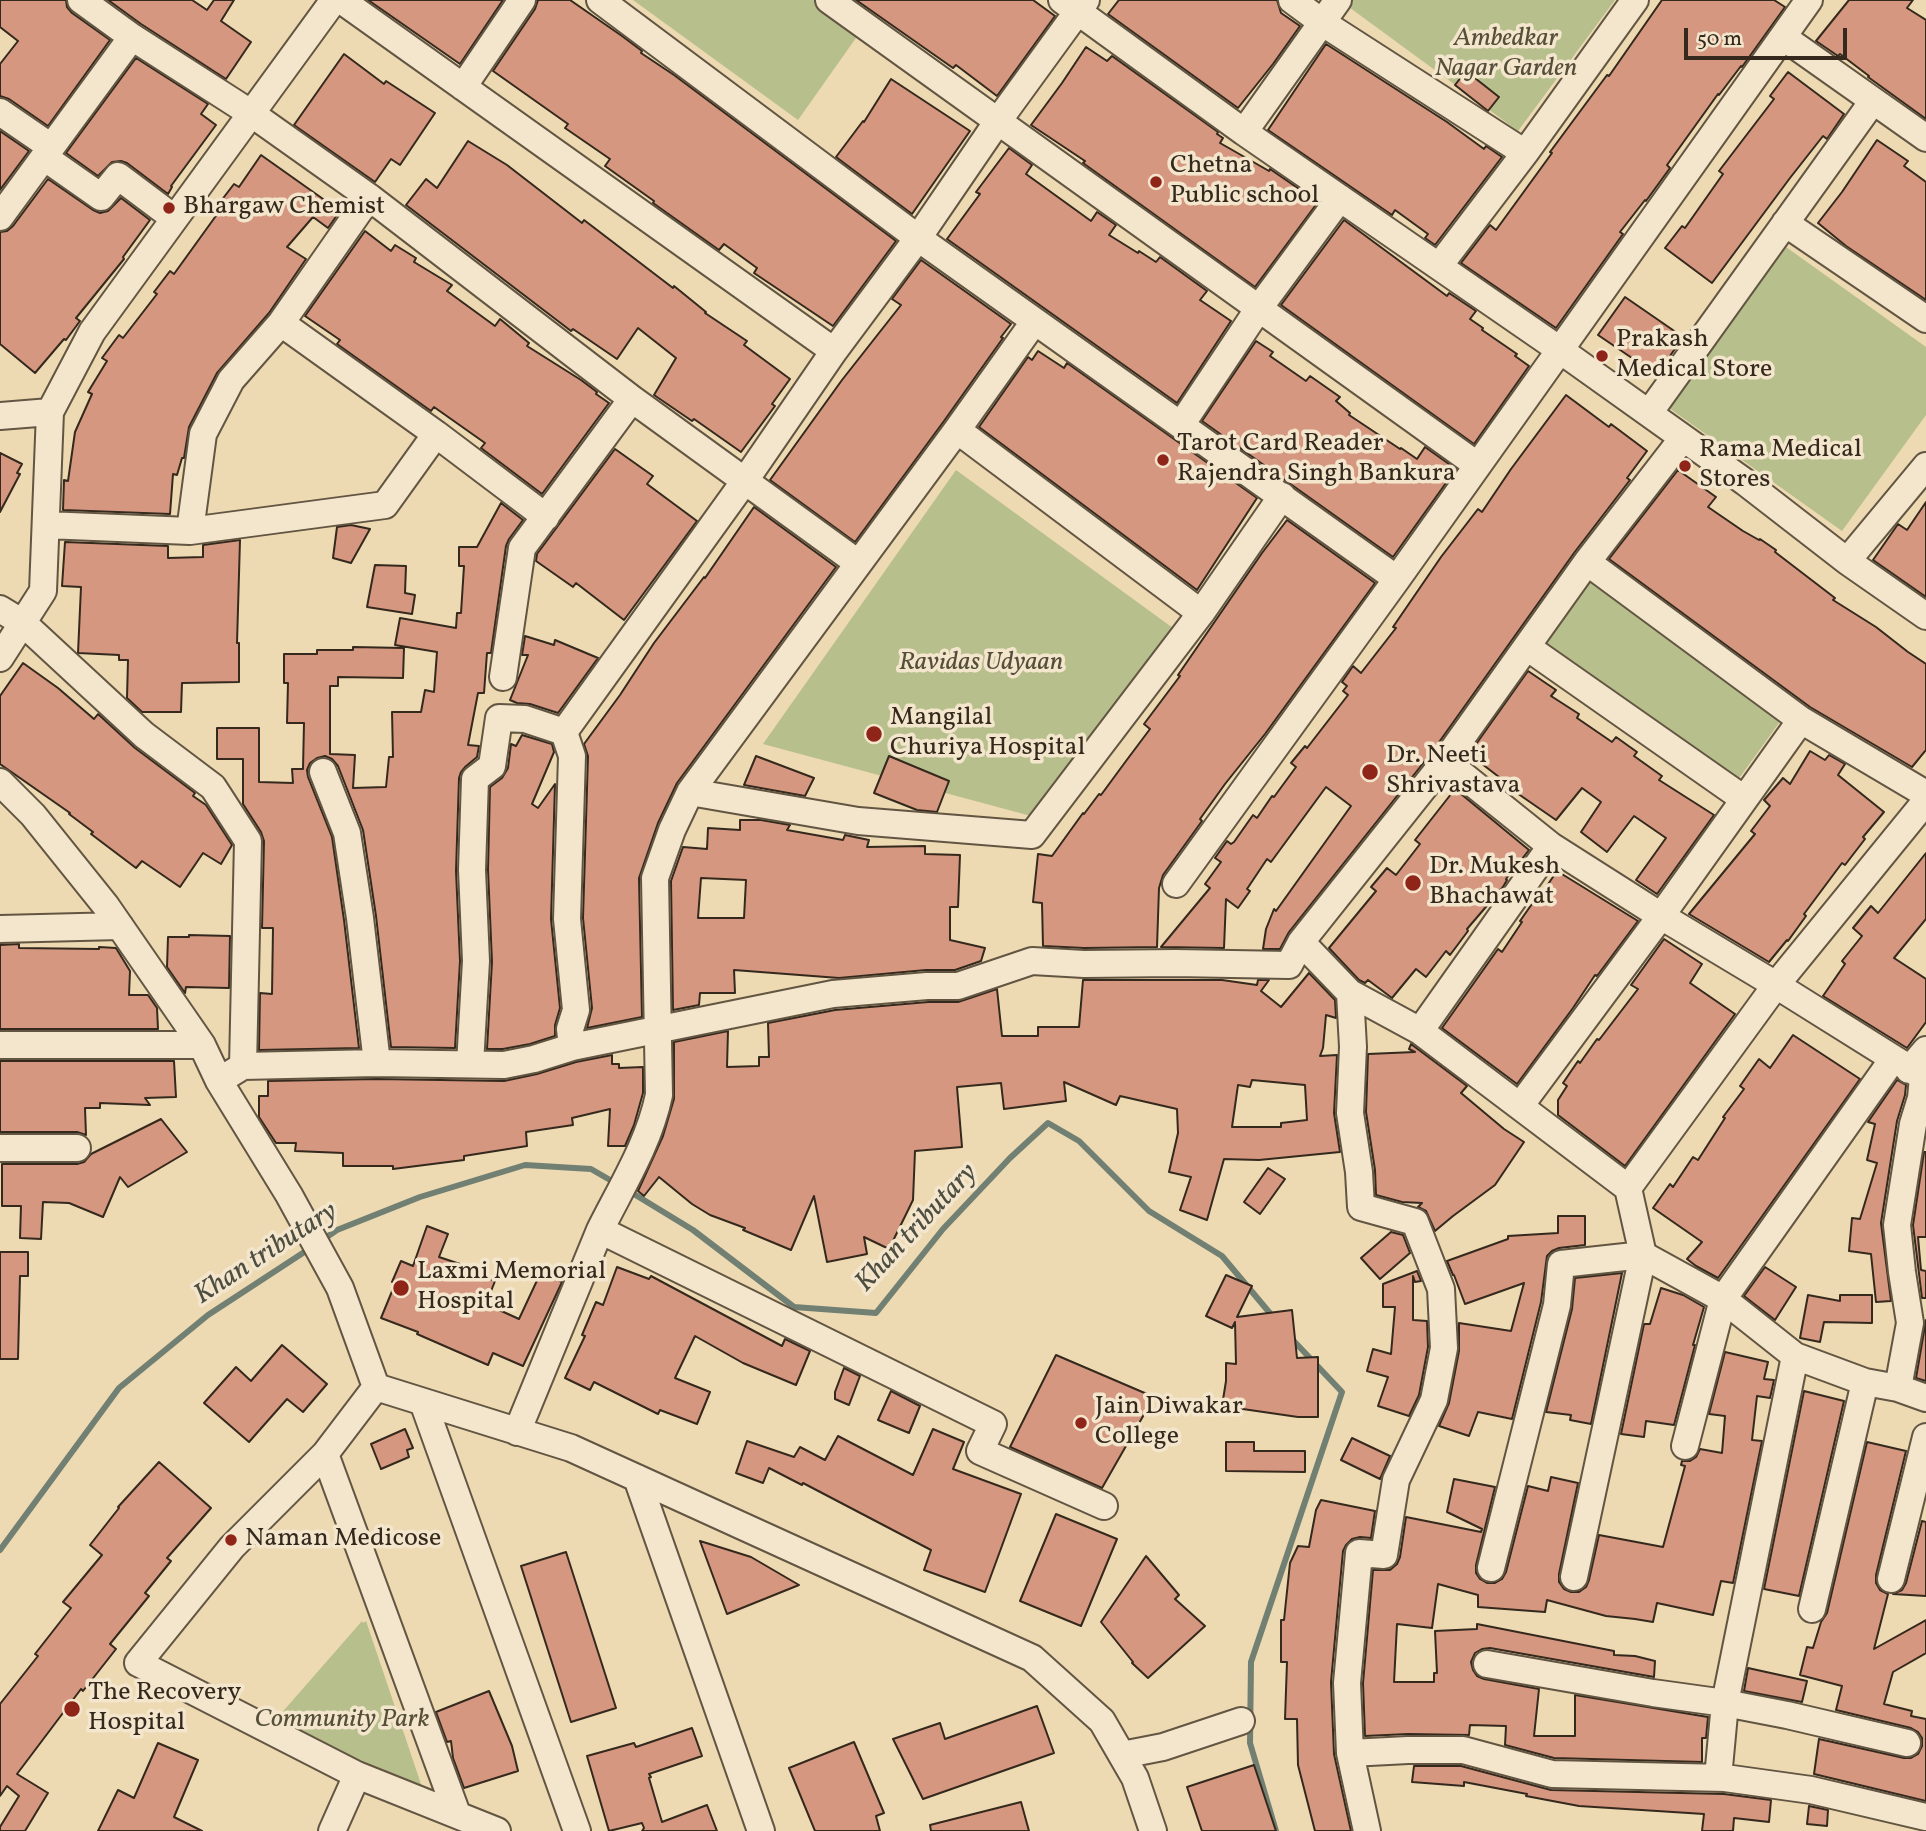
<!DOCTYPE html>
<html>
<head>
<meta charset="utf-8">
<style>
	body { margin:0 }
	#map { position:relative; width:1926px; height:1831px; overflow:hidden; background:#edd9b2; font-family:Vollkorn,serif }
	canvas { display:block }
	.scale { position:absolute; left:1684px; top:28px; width:163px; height:32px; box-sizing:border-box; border:4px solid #34291c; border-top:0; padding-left:9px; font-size:21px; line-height:24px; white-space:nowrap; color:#34291c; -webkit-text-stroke:5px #f3e6cd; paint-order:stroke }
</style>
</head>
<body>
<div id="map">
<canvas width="1926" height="1831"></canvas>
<div class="scale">50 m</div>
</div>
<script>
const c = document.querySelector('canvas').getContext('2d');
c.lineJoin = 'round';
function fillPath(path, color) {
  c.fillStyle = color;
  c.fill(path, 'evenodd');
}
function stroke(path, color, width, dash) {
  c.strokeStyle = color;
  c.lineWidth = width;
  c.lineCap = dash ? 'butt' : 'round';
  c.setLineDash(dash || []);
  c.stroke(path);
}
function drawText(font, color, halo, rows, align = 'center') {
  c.font = font + ' Vollkorn,serif';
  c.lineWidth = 7;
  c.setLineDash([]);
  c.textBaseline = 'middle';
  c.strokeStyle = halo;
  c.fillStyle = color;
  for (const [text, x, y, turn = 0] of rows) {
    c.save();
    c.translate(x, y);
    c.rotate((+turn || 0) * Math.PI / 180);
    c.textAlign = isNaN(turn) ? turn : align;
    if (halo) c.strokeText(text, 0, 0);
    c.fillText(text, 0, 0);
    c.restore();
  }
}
fillPath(new Path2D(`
	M633,0h190l40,28 -65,92z
	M1344,0h271l-97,131 -176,-129z
	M1786,247l140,100v68l-84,116 -173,-123z
	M956,470l221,161 -146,185 -268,-72z
	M1594,575l190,141 -57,79 -189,-143z
	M362,1621l1,2 3,-2 57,169 2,22 -167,-72z`), '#b7bf8d');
stroke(new Path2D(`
	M629,1191l64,39 101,77 82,6 67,-84 67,-71 38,-35 31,18 70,70 73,45 52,62
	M321,1241l16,-11 83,-33 105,-32 66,4 26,15
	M0,1550l119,-162 89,-73 104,-68
	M1276,1831l-26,-88 1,-81 91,-270 -52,-55`), '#718072', 6);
const building = new Path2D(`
	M0,0h66l1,7 5,6 38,27 -62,86 -39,-27 -9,-3v-32l18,-23 -18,-14z
	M108,0h84l15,10 7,-10h20l-13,21 30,21 -25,37 -85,-55z
	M368,0h135l-43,64z
	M538,0h32l52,36 20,15 -1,2 33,22 222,166 -63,85 -79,-53 3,-5 -33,-24 -5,6 -66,-47 1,-2 -49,-35 5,-7 -45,-31 3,-4 -75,-53 42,-62z
	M856,0h177l22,16 -58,80 -41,-31 -3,3z
	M1119,0h158l4,13 19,13 -27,38 -35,44 -130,-94z
	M1662,0h112l11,7 -43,60 -1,-1 -22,29 -1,-1 -51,71 3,3 -24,33 -1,-1 -25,32 3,2 -67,94 -95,-65 29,-38 6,5 56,-77 -2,-1 57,-77 2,1z
	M1849,0h64l-6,8 19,12v99l-58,-42 1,-1 -29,-22 -2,2 -22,-15z
	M1326,44l121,78 37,27 2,-3 16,11 -67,88 -10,-7 3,-4 -33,-24 -3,5 -124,-85z
	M1086,47l21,14 5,-5 106,76 -1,2 6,4 -3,5 49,28 1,-2 48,33 -63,85 -172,-124 2,-2 -54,-36 31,-42z
	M344,54l40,30 2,-3 49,32 -35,52 -9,-6 -16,23 -81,-57z
	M136,58l72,46 -7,10 15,11 -45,61 1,1 -4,7 -41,-31 -6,-2 -9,1 -14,14 -32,-23z
	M1466,71l33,26 -11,14 -33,-26z
	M1788,72l56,42 -17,25 -4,-3 -33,42 -78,105 -47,-35 17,-22 3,2 38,-54 -4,-3 55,-72 -4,-3z
	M891,79l79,52 -58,83 -76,-57 27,-36 1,1z
	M0,131l29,20 -29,39z
	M1877,140l31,21 -4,5 22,16v118l-80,-54 -28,-23 24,-31z
	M468,141l39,24 75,58 2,-3 89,68 1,-2 32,26 -1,1 42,28 -3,4 46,34 -18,25 3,2 -34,46 -47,-33 -2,2 -38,-26 22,-37 -38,-30 -21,31 -44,-30 -2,2 -165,-126 20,-26 11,9z
	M1009,148l23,17 -6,9 65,47 6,-9 19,13 -7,10 29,18 1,-2 17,11 4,-5 47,34 -7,9 31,21 -54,82 -230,-164 33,-45 -4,-2z
	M261,155l79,56 -12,17 -15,-11 -26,30 19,12 -37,54 -52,60 -28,54 -5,31h-2l-5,17 -4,-1 -3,40 -107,-4 1,-30 4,1 7,-49 17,-38 -4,-2 19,-31 -5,-3 17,-23 4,3 34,-44 -3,-2 16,-21 4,3 44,-61 -4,-3 20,-26 5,3z
	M48,179l45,31 7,3 8,-2 13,-13 29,22 -27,37 1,2 -48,59 4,3 -14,19 -2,-1 -29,34 -35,-29v-112l7,-1 6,-5z
	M1344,220l103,76 2,-3 27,18 -6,8 13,9 -1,2 35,24 -2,2 14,10 -55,78 -193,-139z
	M365,231l26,20 4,-6 21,13 -2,4 38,23 -5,6 48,35 5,-7 29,24 -2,3 54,34 16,12 -1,2 13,9 -67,91 -61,-46 4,-5 -51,-36 -3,4 -94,-67 3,-4 -35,-24z
	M921,260l90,64 -10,13 2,1 -59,83 -89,121 -85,-62 72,-100 59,-75 -9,-6z
	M1625,297l58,40 -26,38 -59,-40z
	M1256,341l17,11 -3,4 36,25 4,-5 30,21 -4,4 14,12 -1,2 51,34 1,-1 16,11 8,-12 31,22 -63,88 -191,-136z
	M1038,351l26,17 3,-5 190,135 -60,92 -218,-163 49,-70 4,3z
	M1566,395l43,32 2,-3 36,27 -20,27 3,2 -56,73 -142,199 -143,180 -9,17h-17l3,-20 8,-20 2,2 75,-105 -25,-19 -55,75 -4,-3 -20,30 3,2 -12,17 -12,-9 -2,49 -63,-1 49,-59 -5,-4 16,-22 -6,-4 12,-17 4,3 3,-2 19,-27 4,3 15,-22 2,1 22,-30 -5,-4 14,-17 2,2 41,-53 -5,-4 4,-5 -5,-4 11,-16 8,7 35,-45 -3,-1 48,-70 37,-48 4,3 29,-43z
	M615,449l38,27 -6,8 50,37 -73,99 -48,-37 -3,4 -37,-26 1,-7z
	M0,453l22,11 -5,9 3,1 -20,38z
	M1678,470l38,27 -8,10 35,24 16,9 1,-1 16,11 -1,2 60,46 -2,2 43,27 32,25 18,12v86l-14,17 -102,-60 -201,-148z
	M1926,502v95l-53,-37 25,-36 9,6z
	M501,503l22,17 -14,19 -3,7 -15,107h-4l-3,40h-6l-10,52 11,1 -2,11 -12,10 -4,5 -2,6 -3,93 4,90 -5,87 -64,-1 -15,-131 -13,-86 -25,-64 -6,-7 -7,-3 -8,2 -7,5 -3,7 1,7 24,60 12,83 15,128 -100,2 1,-57 12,1 1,-66h-11l2,-87 -3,-9 -18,-28v-45h-26v-31h42v54l34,1 -1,-14h11l1,-46h-17l1,-40h-4v-29h33v-4h36v-3l51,1 -1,30 -65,-1v9h-8v68l25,1 -2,33 33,-1 3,-30h4l-1,-45h29l4,-22 9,2 3,-40 -42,-7 5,-27 56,10 1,-15h4l3,-47h-5v-19h18z
	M754,507l82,60 -159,216 -19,40 -19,55 3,139 -55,11 5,-20 -9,-90 5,-162 -4,-12 36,-49 34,-52 50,-66 1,1z
	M1287,520l88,63 -110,151 -40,50 -25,35 2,2 -39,54 -4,13 -2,59 -73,1 -41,-2 -1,-43 -9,-1 5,-48 14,2 31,-43 1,1 15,-20 2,1 25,-34 24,-32 -6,-5 36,-48 -2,-1 84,-122z
	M351,525l19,4 -19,34 -18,-5 4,-31z
	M240,540l-3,103h2v39l-57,1 -1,29h-39l-15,-14 1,-38h-9v-5l-41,-2 3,-66 -19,-1 3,-44 103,4v12l35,-1v-12z
	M375,565l31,1 -1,27 10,2 -3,19 -45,-7z
	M525,636l29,9 1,-5 43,18 -40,55 -28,-9 -13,-1 -7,-3 18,-45h-6z
	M23,663l35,25 36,31 4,-5 37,34 60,45 -2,3 13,9 26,40 -11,19 -18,-11 -23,34 -38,-26 -6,7 -45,-34 2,-2 -24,-18 1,-1 -70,-49v-68z
	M1528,671l28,19 -5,6 28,18 -2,4 35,24 4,-5 21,15 -3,4 28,20 -3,4 55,35 -57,79 -21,-14 30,-42 -32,-22 -27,36 -26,-20 20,-30 -19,-14 -26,32 -42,-29 -3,3 -15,-12 3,-5 -30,-23z
	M522,735l30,9 2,8 -22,52 6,4 17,-24 -4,135 9,89 -5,17v11l-25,8 -27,5h-16l5,-87 -4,-92 2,-83 12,-9 6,-10 3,-24 5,2z
	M1810,751l15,9 4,-5 16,9 -7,11 46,37 -21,25 2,2 -20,26 -3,-2 -38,51 2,2 -18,25 -1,-1 -18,22 -80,-48 66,-80 -4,-3 19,-25 -6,-6 19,-22 7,6z
	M756,756l58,22 -9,18 -61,-11z
	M889,756l60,25 -12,31 -20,-2 -43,-17z
	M1455,789l74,61 -23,29 1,1 -4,7 -36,42 1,2 -18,24 -4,-4 -20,26 -10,-8 -24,29 -24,-18 -3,3 -6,-3 -30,-32 47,-57 -5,-4 16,-19 9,7 24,-31 -5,-4z
	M740,820h21l29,5 -3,5 56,10 2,-5 24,5 -2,7 58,-1v8l35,1 -2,52h-8v33l35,8 -4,13 -26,9h-29l-87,8 -105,-8 1,23h-35l-1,12 -26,5 -2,-129 12,-34 24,2 1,-21 32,2zM701,878l45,2 -2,38h-46z
	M1926,853v66l-32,39 32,21v43l-19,26 -84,-52 22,-32 -3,-3 20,-25 -9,-8 18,-22 7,7z
	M1557,871l81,50 -41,55 -2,-1 -22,33 -56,76 -75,-56 56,-79 4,3 20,-30 -2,-1 14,-20 2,1z
	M189,935l41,1 -1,52 -43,-1 -1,6 -18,-26 1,-30h21z
	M1664,939l38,25 -12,19 45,31 -110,152 -67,-51v-15l9,-14 -4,-3 15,-22 2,2 17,-24 2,1 39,-51 -7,-4z
	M19,944v4l80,1v-2l17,1 14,23 -1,24h19l9,13 1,21h-158v-84z
	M1309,973l26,27 1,18 -10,-3 -3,33 -3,8 17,-1 -3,58 6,39 -81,8 -35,-1 -17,61 -27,-10 11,-33 -22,-5 9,-39 -1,-24 -57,-13 -4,9 -52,-23 2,19 -62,8 -3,-26 -44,4 5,60 -47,4 -2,49 -24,49 -25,-12 3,17 -40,8 -13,-66 -23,54 -48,-20 2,-2 -35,-13 -18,-11 -33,-27 -15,19 -6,-5 25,-55 11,-37v-57l54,-11 -1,36 32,-1v-9h10l-1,-34 67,-13 93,-8h30l39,-13 5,47h36v-9h41l4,-47h139l35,5 1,-5h11l-8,11 20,16zM1252,1080l53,5 2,35 -26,3v4h-49l6,-42 12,2z
	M1793,1035l67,44 -142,199 -22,-12 -9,-7 15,-17 -49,-34 17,-24 3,3 20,-30 5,3 27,-42 -2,-1 21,-28 -4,-3 19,-27 11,9z
	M1411,1044l56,42 -6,7 43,36 20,13 -29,43 -42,31 -18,15 -9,-20 -8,-4 4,-4 -20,-1 -26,-7 -1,-25 -9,-58 2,-58 47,-2 -6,-3z
	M612,1055v9h7v4l24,-1v26l-9,32 -9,21h-17l2,-37 -38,9 1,7 -47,7 1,14 -63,10v4l-71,9v-3h-50v-13l-48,-2 1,-8h-20l-17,-26v-21h9v-15l109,-2 127,2 33,-7 39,-12z
	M0,1061h174l2,36 -31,1 5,7 -50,-2v5h-15l1,27 -9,-3h-77z
	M1897,1080l9,5 -1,10 -8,26 -16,102 10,78 -15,1 -5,-48 -22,-3 3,-33 8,1 17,-56 -10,-3 8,-36 -7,-2z
	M161,1119l26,33 -59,35 -8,-10 -17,40 -34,-14 -26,-1 -2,37 -21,-1 1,-32h-19v-42h75l7,-2 7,-8z
	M1924,1152h2v85h-8l3,33 5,1v27h-4l-9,-73z
	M1268,1168l17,11 -25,35 -16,-12z
	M1558,1216h27v29l-26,3 -7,3 -5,5 -6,46 -29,117 -34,-7 -9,24 -30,-10 10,-23 10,-52v-28l52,8 13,-48 -59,21 -11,-29h-1l-6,-14 61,-22v-3l50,-3z
	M427,1226l21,8 -9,23 27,9 -1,2 30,13 -9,23 33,15 22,-47 21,10 -39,84 -30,-13 -5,12 -71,-31 1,-2 -37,-14 14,-34 -3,-2 9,-21 12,5z
	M1391,1232l12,3 7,18 -30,26 -19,-21z
	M0,1252h28v24h-8l-2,83h-18z
	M617,1267l32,12 2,-3 131,70 3,-7 25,12 -14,34 -53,-22 -48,-27 -20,42 35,14 -13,32 -37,-14 -2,4 -64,-32 -4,8 -25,-12 20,-42 -3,-1 14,-33 7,3z
	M1765,1267l31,20 -21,33 -31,-24z
	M1417,1271l4,10 -6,1 -2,-6v44l14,1 1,26 -9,48 -10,21 -31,-10 10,-29 -21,-6 6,-22 18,5 4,-47h-12v-23z
	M1622,1273l-31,151 -21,-4 1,-5 -25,-3 26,-103 3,-31z
	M1226,1275l26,11 -15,31 55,-7 5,48 21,-1v60h-20l-76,-11 4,-25v-18l10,1 -1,-42 -3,6 -26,-12z
	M1661,1288l22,7 21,12 -11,38h2l-21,80 -28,-4 -2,16 -23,-3 23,-110h6z
	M1808,1295l32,6v-6h32v28l-48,-1 -4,20 -20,-4z
	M1926,1320v61l-10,-3z
	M282,1345l45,39 -24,28 -16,-13 -38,43 -45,-39 32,-36 15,14z
	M1725,1352l43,10 -4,17 10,1 -4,18 -13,-2 -5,44 10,1 -29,142 -12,-2 -8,34 -56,-12 -4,19 -18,-3 -29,-3 -59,-16 -2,12 -67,-5v-12l-40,-11 -6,44 -35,-4 -3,58h40v-9h3l-2,-42 42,-2v-5l137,27v4l21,1 20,5 -1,16 -164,-29 -8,1 -7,4 -4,9 2,8 4,6 7,3 55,10 -5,47h41v-41l133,22 -2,21h-4v24l-148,-4 -49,-13 1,-19 -36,-1 -1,10 -61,-1 -43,2 -2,-53 10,-113h17l7,-6 3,-7 6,-40 75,15 1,-3 -35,-17 7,-33 41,8 -19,78v8l4,6 7,4h8l7,-4 4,-7 22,-86 20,5 3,-14 27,6 -19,91v8l5,7 7,3h8l7,-5 3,-7 10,-45 64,12 22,-81 -4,-1 1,-4h8l6,-4 4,-8 22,4 3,-37 -16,-2z
	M1056,1355l98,42 -52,91 -92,-41z
	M844,1368l16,8 -11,29 -14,-6v-7z
	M891,1391l29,15 -11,27 -31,-13z
	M1804,1391l40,10 -45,195 -35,-7z
	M405,1429l8,19 -6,2 2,7 -28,12 -10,-25z
	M933,1429l31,13 -11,27 68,25 -36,98 -61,-22 7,-20 -128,-67 -1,2 -33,-17 -6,15 -27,-10 11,-32 47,16 6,-10 25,13 13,-24 75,39z
	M1352,1438l38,18 -10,23 -39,-19z
	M1226,1442h28v9h51v21l-79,-1z
	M1867,1442l39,9 -30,124v8l4,7 8,4 -14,55 52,-29v33l-33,19 -9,32 28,7 -1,5 15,3v82l-112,-27 5,-35 85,19h7l7,-4 4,-8v-8l-4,-6 -7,-4 -75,-18 6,-24 -42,-11 7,-28 6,1 8,-26 6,-9z
	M159,1462l52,46 -44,50 4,3 -26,32 4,3 -39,48 6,5 -33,42 -2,-2 -64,85 31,19 -23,38h-25v-4l19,-31 -12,-10 -7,10v-92l38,-48 -3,-2 36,-46 -8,-6 39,-47 -12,-10 29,-37 -1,-1z
	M1321,1500l54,11 -4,27 -11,-1 -8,2 -6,6 -3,6 -12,131 3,72 17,77h-36l-17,-66 -1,-46h-12l2,-57h-6v-42h3l6,-57 8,-17 11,1 7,-37z
	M1056,1514l61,25 -36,87 -61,-25z
	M1922,1521l4,1v74l-33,-2 9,-4 4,-7z
	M700,1541l51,16 48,28 -72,29z
	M566,1552l50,156 -45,14 -50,-156z
	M1146,1556l33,39 -4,4 30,27 -57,52 -16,-15 1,-1 -32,-40z
	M1748,1668l59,13 -5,21 -58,-11z
	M489,1691l23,55 6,25 -54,17 -11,-30 -2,-17 -4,1 -11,-30z
	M1037,1706l17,47 -131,46 -30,-60 47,-16 5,16z
	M692,1728l10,28 -53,18 2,3 -2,1 13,44 45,-17 10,26h-75l2,-3 -2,-5 -33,8 -22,-75 47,-13 2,4z
	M854,1742l30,71 -8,3 4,15h-65l-26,-63z
	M158,1743l40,17 -24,57 28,14h-104l20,-41 16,8z
	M1254,1765l22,66h-74l-15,-44z
	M1414,1766h47l90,24 173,4 47,6 -2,22 -35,-4 -1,13h-31l2,-17 -125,-8 -53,-10 1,-2 -63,-12v4l-52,-4z
	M1021,1802l8,29h-98l-1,-6z
	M1809,1806l19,4 -1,16 -20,-2z`);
fillPath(building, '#d59780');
stroke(building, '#34291c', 2);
const minor = new Path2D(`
	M81,0l51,37 120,77 117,83 263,202 226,164
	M341,0l493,351
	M600,0l318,238 479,341
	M829,0l648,465
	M1062,0l182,132 316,218 185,132 102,79 79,55
	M1292,0l31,23 202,130
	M1783,37l143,101
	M463,87l59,-87
	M0,112l51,35
	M1244,132l94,-132
	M44,157l57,40 17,-21 56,42
	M0,217l132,-180
	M1785,223l141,96
	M1439,266l86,-113 110,-153
	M281,323l155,111 110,83
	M1649,413l224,-312
	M0,416l50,-4
	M1181,425l78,-117 81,-110
	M957,430l244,183
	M46,525l144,6 195,-26 51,-71
	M190,531l13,-97 28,-54 50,-57 88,-126
	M1847,561l79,-95
	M1587,562l214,158 125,74
	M0,609l23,14 121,112 69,52 35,54 -5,225 -13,8
	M1527,647l217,152
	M0,658l43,-67 7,-179 42,-80 242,-332
	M503,677l19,-129 110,-149
	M564,732l180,-250 90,-131 84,-113 80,-117 88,-121
	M564,732l8,24 -5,163 9,91 -6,19 2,18
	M1445,761l106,85 110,70 115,69 147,92 -2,21 -8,26 -16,101 5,47 8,51 -12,65
	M323,772l24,61 13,85 17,145
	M0,782l33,33 73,91 96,139 17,36 70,114 51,93 36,99
	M690,792l168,29 174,14 169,-222 81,-117
	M1176,884l221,-305 412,-579
	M0,929l120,-3
	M1301,942l49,51 70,38 208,157 15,67 80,44 72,57 70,26 33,6 28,10
	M1350,993l3,54 -3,66 9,59 2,35 54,15 26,67 3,59 -10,52 -38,80 -12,75 -25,-2 -12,130 3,70 17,78
	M1420,1031l131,-185
	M0,1045h202
	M470,1064l6,-103 -4,-91 3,-91 17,-13 7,-48 26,1 39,13
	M243,1066l134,-3 127,2 30,-6 38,-12 261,-53 94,-8h31l74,-25 52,3 91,-1 114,2 12,-23 144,-181 142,-199 96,-124
	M1909,1070l17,-20
	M1520,1106l141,-190 140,-196
	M0,1148h77
	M1628,1188l148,-203 150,-184
	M600,1230c22,-44 49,-87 59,-135l-4,-217 17,-48 18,-38 267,-362 77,-108
	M376,1387l195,61 461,210 70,63 33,57 18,53
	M376,1387l-51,67 -93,93 -94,116 219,112 140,56
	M423,1402l154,429
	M517,1432l83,-202 393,194 -13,27 124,55
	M1685,1446l38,-147 170,-240
	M325,1454l132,360
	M637,1478l124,353
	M1491,1568l66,-263 4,-41 82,-9 -69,322
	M1891,1579l35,-142
	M1812,1609l53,-227
	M1487,1664l166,29 72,10 62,12 120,28
	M1350,1753l58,-3h55l89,24 173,4 86,12 115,27
	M1122,1755l41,-8 78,-26
	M1718,1778l7,-75 70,-347
	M332,1831l25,-56`);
stroke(minor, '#625542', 30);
stroke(minor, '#f3e6cd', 26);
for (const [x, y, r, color] of [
	[1156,182,7,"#8f2418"],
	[169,208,7,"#8f2418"],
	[1602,356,7,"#8f2418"],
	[1163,460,7,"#8f2418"],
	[1685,466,7,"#8f2418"],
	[874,734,9,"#8f2418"],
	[1370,772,9,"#8f2418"],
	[1413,883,9,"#8f2418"],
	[401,1288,9,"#8f2418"],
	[1081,1423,7,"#8f2418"],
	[231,1540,7,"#8f2418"],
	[72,1709,9,"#8f2418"]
]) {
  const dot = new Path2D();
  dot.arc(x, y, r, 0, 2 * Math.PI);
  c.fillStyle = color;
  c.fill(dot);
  stroke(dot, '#f3e6cd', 2.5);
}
drawText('italic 26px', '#554e38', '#f3e6cd', [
	["Ambedkar",1506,40],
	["Nagar Garden",1506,70],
	["Ravidas Udyaan",981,664],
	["Community Park",342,1721]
]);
drawText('26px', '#34291c', '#f3e6cd', [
	["Chetna",1170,167],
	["Public school",1170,197],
	["Bhargaw Chemist",183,208],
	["Prakash",1616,341],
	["Medical Store",1616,371],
	["Tarot Card Reader",1177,445],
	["Rajendra Singh Bankura",1177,475],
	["Rama Medical",1699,451],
	["Stores",1699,481],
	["Mangilal",890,719],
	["Churiya Hospital",890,749],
	["Dr. Neeti",1386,757],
	["Shrivastava",1386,787],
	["Dr. Mukesh",1429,868],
	["Bhachawat",1429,898],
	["Laxmi Memorial",417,1273],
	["Hospital",417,1303],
	["Jain Diwakar",1095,1408],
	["College",1095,1438],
	["Naman Medicose",245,1540],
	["The Recovery",88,1694],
	["Hospital",88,1724]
], 'left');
drawText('italic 28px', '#4d4d40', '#f3e6cd', [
	["Khan tributary",918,1229,-47],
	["Khan tributary",267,1255,-33]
]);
</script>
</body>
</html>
